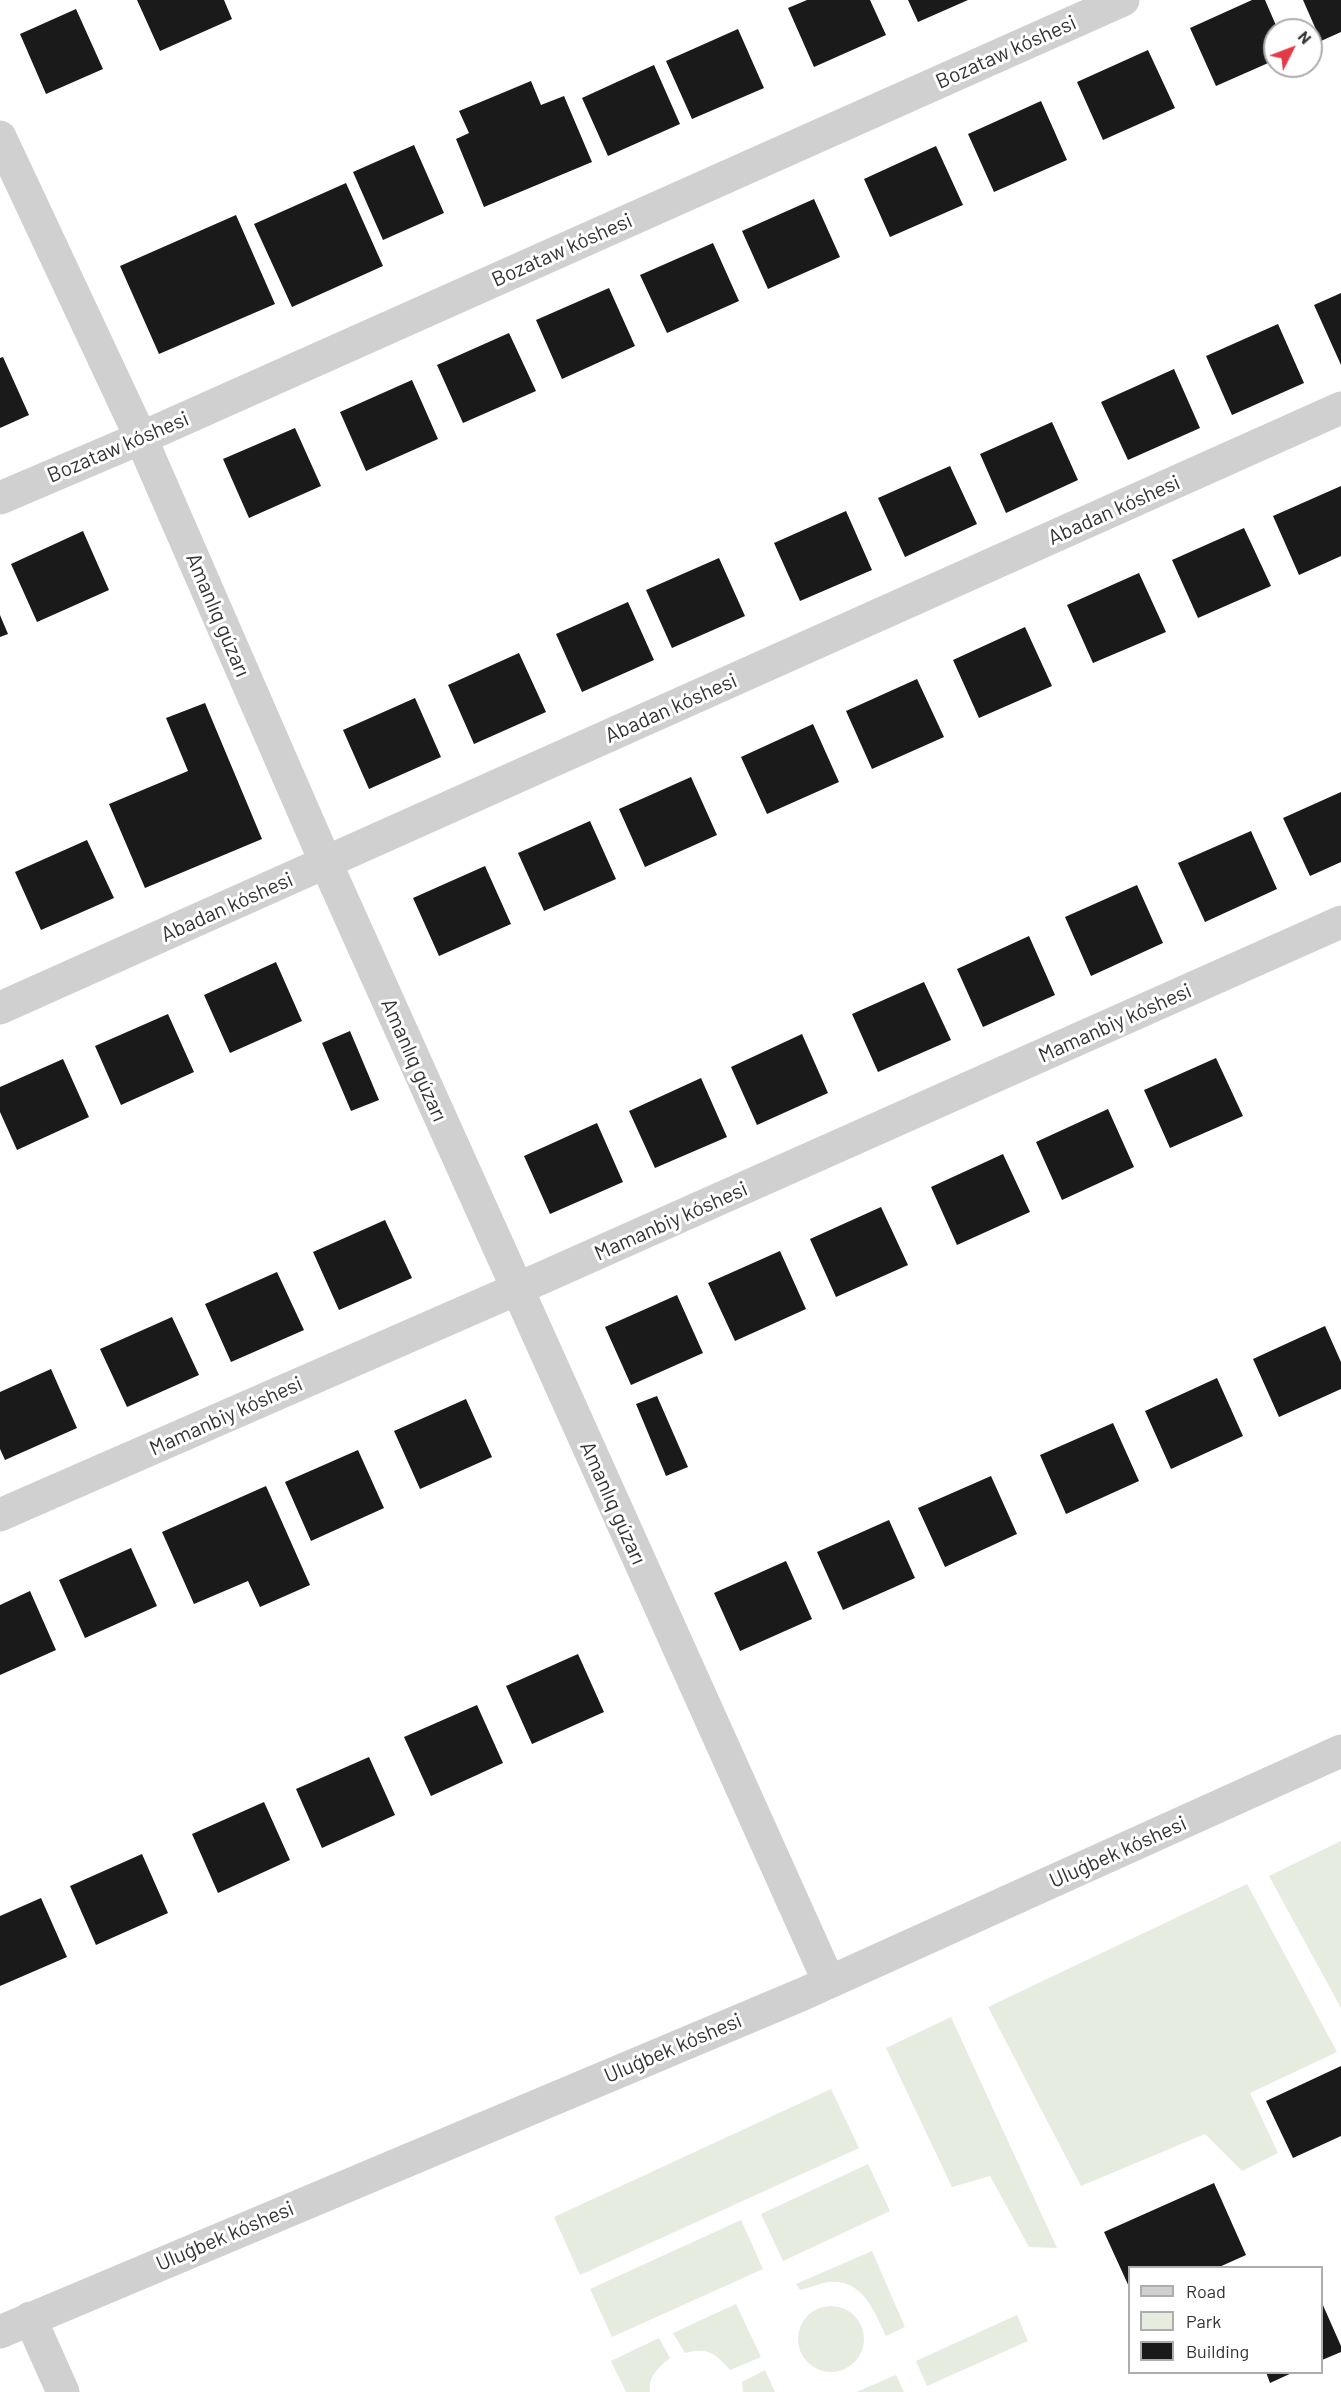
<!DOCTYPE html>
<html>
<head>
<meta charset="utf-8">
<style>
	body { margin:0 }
	#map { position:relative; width:1341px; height:2392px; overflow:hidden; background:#fff; font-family:Barlow,sans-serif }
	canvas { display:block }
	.legend { position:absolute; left:1128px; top:2266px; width:195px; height:108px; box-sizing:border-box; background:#fff; border:2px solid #adadad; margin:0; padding:8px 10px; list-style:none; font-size:18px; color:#333 }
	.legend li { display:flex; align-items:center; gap:12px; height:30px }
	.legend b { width:30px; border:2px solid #adadad }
	.north { position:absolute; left:1263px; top:18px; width:60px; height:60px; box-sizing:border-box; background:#fff; border:2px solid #adadad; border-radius:50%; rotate:48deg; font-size:16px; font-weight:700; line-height:24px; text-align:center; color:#333 }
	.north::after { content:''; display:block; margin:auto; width:21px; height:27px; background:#e63946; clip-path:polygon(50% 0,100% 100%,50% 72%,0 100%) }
</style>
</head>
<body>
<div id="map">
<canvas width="1341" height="2392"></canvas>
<ul class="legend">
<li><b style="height:8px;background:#d0d0d0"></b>Road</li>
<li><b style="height:16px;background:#e6ecdf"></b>Park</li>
<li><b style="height:16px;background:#1a1a1a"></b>Building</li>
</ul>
<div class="north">N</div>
</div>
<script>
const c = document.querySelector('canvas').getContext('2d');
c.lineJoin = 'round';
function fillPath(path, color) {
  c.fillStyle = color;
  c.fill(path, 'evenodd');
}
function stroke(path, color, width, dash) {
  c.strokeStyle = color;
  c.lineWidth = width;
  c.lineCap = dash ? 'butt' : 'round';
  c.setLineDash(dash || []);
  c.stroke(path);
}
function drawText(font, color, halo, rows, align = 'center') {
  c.font = font + ' Barlow,sans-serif';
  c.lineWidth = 6;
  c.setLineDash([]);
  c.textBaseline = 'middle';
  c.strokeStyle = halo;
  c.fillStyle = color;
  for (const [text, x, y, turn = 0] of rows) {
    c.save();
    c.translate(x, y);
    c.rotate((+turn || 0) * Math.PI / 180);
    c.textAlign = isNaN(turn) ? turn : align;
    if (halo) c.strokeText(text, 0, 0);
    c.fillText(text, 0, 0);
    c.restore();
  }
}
fillPath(new Path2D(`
	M1341,1841v167l-72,-132z
	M1247,1884l90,168 -87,41 28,60 -36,18 -37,-37 -124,52 -93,-179z
	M951,2017l106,231 -28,-1 -39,-71 -38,11 -66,-139z
	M831,2089l28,59 -279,127 -26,-58z
	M868,2164l22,47 -107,50 -22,-47z
	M741,2220l22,49 -151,68 -22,-48z
	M872,2251l33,76 -19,9c-12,-26 -24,-58 -58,-54 -10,2 -19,6 -28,8l-4,-6z
	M736,2304l25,53 -31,13c-15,-17 -22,-23 -45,-17l-12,-20z
	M798 2339a33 33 0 1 1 66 0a33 33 0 1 1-66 0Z
	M1017,2315l11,26 -101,45 -11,-25z
	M659,2338l11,20c-11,9 -22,18 -20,34h-24l-15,-31z
	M765,2370l10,22h-32l-1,-10z
	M896,2375l8,17h-48z`), '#e6ecdf');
fillPath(new Path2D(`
	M137,0h87l8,19 -72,32z
	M807,0h63l16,35 -72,32 -26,-59z
	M908,0h60l-50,22z
	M1252,0h13l13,30h-3v30l-59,26 -26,-58z
	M1303,0h38v32l-20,9z
	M76,9l27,60 -57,25 -26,-60z
	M738,29l26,59 -72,31 -26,-58z
	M1148,50l27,58 -72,32 -26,-58z
	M654,65l26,59 -72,32 -26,-58z
	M531,81l10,24 23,-9 28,66 -108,45 -28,-68 13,-6 -10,-22z
	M1041,101l26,59 -73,32 -26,-58z
	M414,145l30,68 -61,27 -30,-68z
	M936,146l27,59 -73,32 -26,-58z
	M346,183l37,83 -91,41 -38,-83z
	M814,199l26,58 -72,32 -26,-58z
	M236,215l39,89 -116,50 -39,-88z
	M713,243l26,58 -72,32 -27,-58z
	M609,288l26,58 -73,33 -26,-59z
	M1341,293v72l-27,-60z
	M1278,324l26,59 -72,32 -26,-59z
	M509,333l27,58 -73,32 -26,-58z
	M3,357l26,58 -29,13v-70z
	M1174,369l26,59 -72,32 -27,-58z
	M412,380l26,59 -72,32 -26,-59z
	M1052,422l26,58 -72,33 -26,-59z
	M295,428l26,58 -72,32 -26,-59z
	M950,466l27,58 -72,33 -27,-59z
	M1341,486v70l-42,19 -26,-59z
	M846,511l26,59 -72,31 -26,-58z
	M1244,528l27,58 -73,32 -26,-58z
	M83,531l26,59 -72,32 -26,-58z
	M719,558l26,58 -73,32 -26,-58z
	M1139,573l27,59 -73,31 -26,-58z
	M628,602l26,58 -72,32 -26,-58z
	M0,615l8,19 -8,3z
	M1025,627l27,59 -73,32 -26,-58z
	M519,653l27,59 -72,32 -26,-59z
	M917,679l27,58 -72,32 -26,-58z
	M415,698l26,59 -72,32 -26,-59z
	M205,703l57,136 -117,49 -36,-84 79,-33 -22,-53z
	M813,724l26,58 -72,32 -26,-57z
	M691,777l26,58 -72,32 -26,-58z
	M1341,792v70l-31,14 -27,-58z
	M590,821l26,58 -72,32 -26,-58z
	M1251,831l26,58 -72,33 -27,-59z
	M87,840l27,58 -73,32 -26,-58z
	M485,866l26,58 -72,32 -26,-58z
	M1137,885l26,58 -72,33 -26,-59z
	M1029,936l26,59 -72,32 -26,-58z
	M276,962l26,59 -72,32 -26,-58z
	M924,982l27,58 -73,32 -26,-58z
	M168,1014l26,58 -73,33 -26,-59z
	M350,1031l29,69 -28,11 -29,-68z
	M802,1034l26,59 -71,32 -26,-58z
	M1216,1058l27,58 -73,32 -26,-58z
	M63,1059l26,58 -72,33 -17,-38v-25z
	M701,1078l26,59 -72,31 -26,-57z
	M1108,1109l26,58 -72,33 -26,-58z
	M597,1123l26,59 -73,32 -26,-58z
	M1003,1154l27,58 -73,33 -26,-58z
	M881,1207l27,58 -72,32 -26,-58z
	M385,1220l27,58 -73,32 -26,-58z
	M780,1251l26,58 -71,32 -27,-58z
	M277,1272l27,58 -73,32 -26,-58z
	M677,1295l26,58 -72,32 -26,-58z
	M172,1317l27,58 -72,32 -27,-58z
	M1325,1326l16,36v27l-62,28 -26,-58z
	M51,1369l26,59 -72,32 -5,-11v-57z
	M1217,1378l26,58 -72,33 -26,-58z
	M657,1396l31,71 -22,9 -30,-72z
	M466,1399l26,58 -72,32 -26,-58z
	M1113,1423l26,58 -73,33 -26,-59z
	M358,1450l26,58 -73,33 -26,-59z
	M991,1476l26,58 -72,33 -27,-59z
	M266,1486l44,99 -50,22 -12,-26 -54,23 -32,-72z
	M889,1520l26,58 -72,32 -26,-58z
	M131,1548l26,58 -72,32 -26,-58z
	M786,1561l26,58 -72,32 -26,-58z
	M30,1591l26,59 -56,25v-70z
	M578,1654l26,58 -72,32 -26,-58z
	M477,1705l26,58 -72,33 -27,-59z
	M369,1757l26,58 -73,33 -26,-59z
	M264,1802l26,58 -72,33 -26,-59z
	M142,1854l26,59 -72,32 -26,-59z
	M41,1898l26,59 -67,29v-70z
	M1341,2066v70l-48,22 -27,-57z
	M1214,2183l32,72 -29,13h-87v21l-26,-57z
	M1322,2303l19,43v6l-19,8z
	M1266,2372h28l-24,11z`), '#1a1a1a');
stroke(new Path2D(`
	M0,137l141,301 185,425 503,1119
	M0,498l141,-60 982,-438
	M0,1008l1341,-600
	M0,1515l517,-226 824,-367
	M30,2318l33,74
	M0,2332l803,-338 538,-243`), '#d0d0d0', 33);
drawText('21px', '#333', '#fff', [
	["Bozataw kóshesi",1006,52,-24],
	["Bozataw kóshesi",562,250,-24],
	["Bozataw kóshesi",118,447,-23],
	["Abadan kóshesi",1114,510,-24],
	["Amanlıq gúzarı",218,615,67],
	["Abadan kóshesi",671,708,-24],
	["Abadan kóshesi",227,907,-24],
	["Mamanbiy kóshesi",1115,1023,-24],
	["Amanlıq gúzarı",414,1060,66],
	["Mamanbiy kóshesi",671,1221,-24],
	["Mamanbiy kóshesi",226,1416,-24],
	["Amanlıq gúzarı",613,1503,66],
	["Uluǵbek kóshesi",1118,1852,-24],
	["Uluǵbek kóshesi",673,2048,-23],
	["Uluǵbek kóshesi",225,2236,-23]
]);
</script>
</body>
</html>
